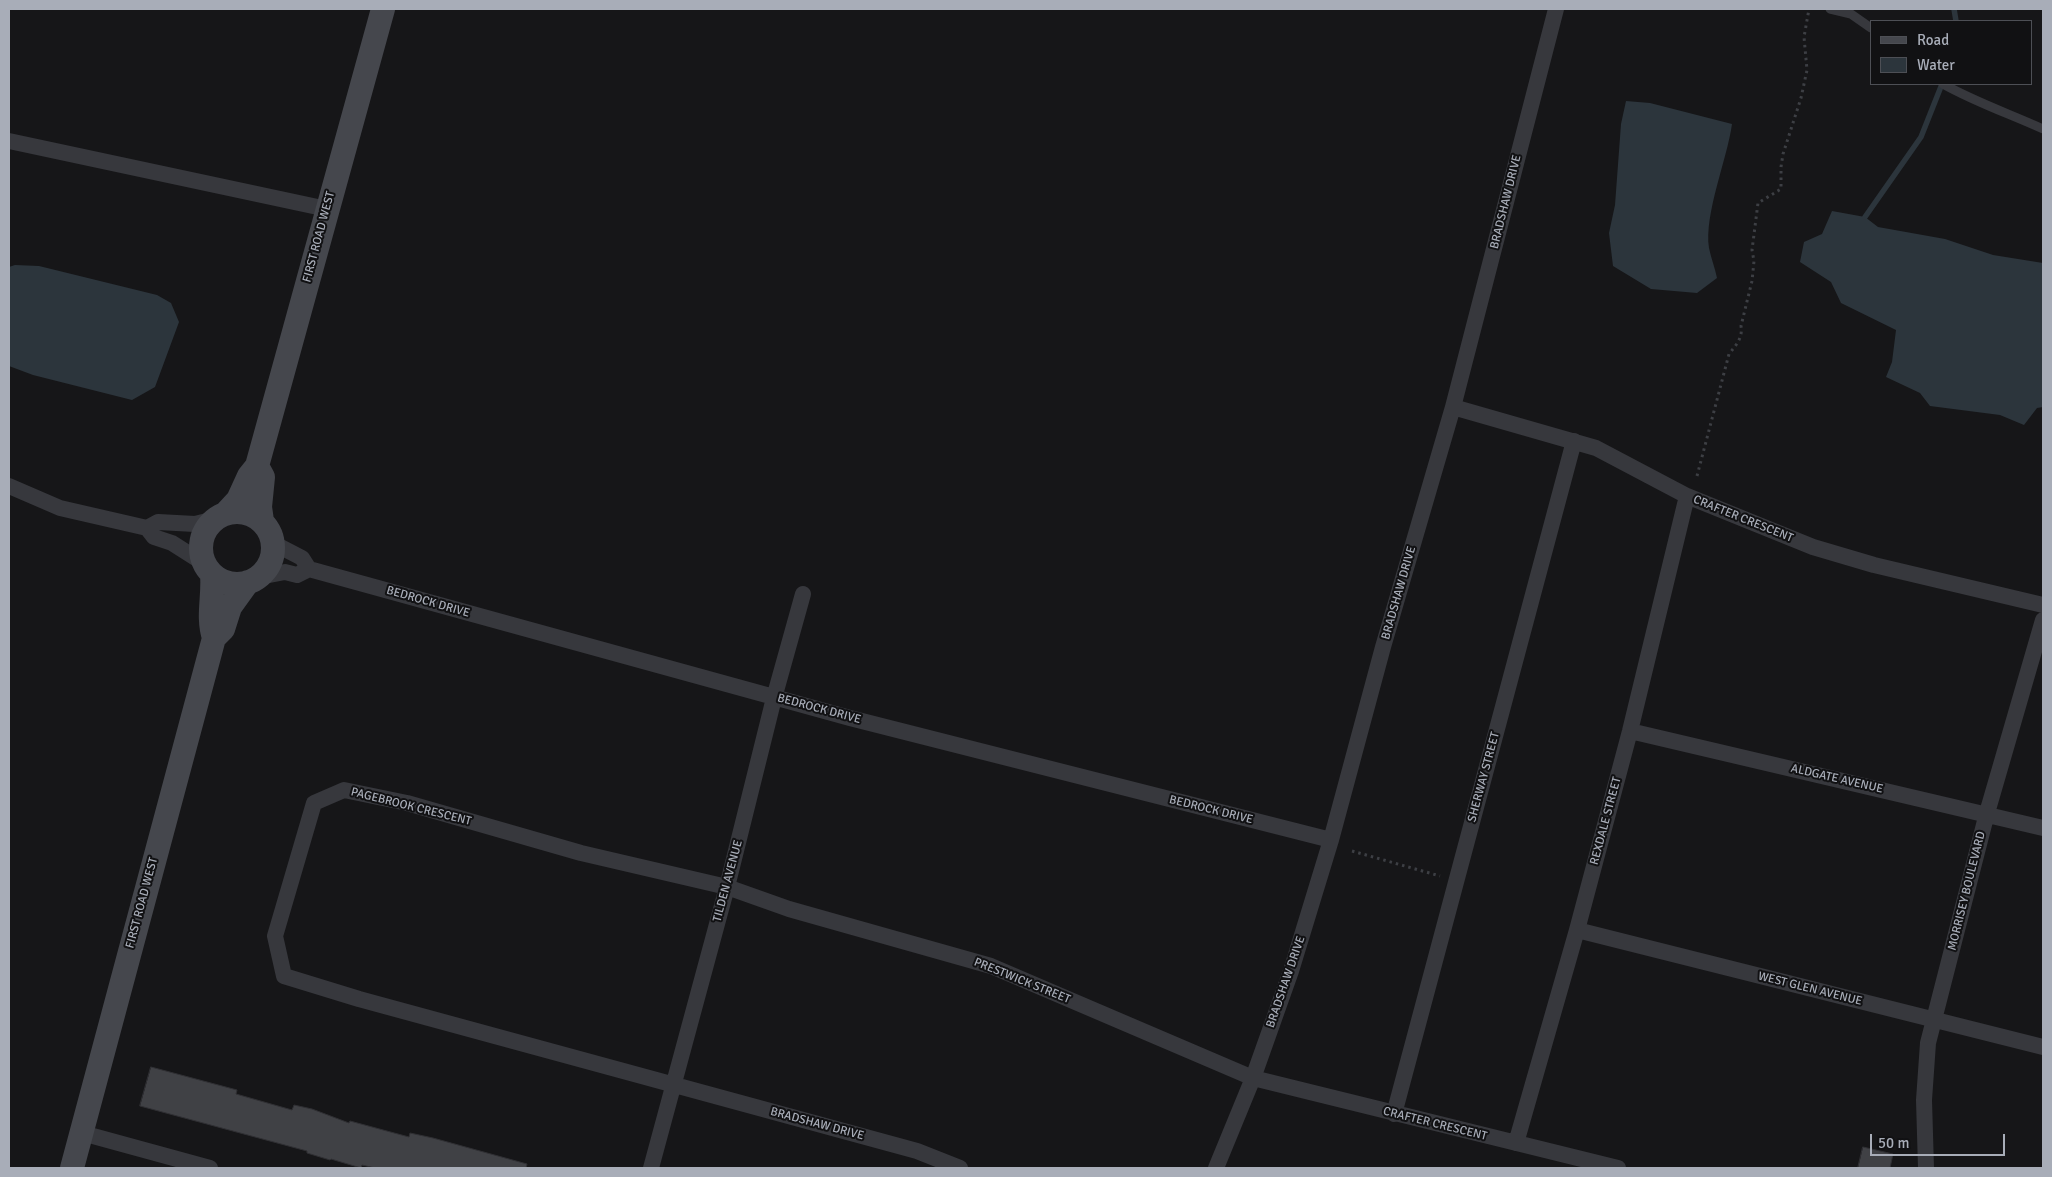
<!DOCTYPE html>
<html>
<head>
<meta charset="utf-8">
<style>
	body { margin:0 }
	#map { position:relative; width:2052px; height:1177px; overflow:hidden; background:#161618; font-family:Signika,sans-serif }
	canvas { display:block }
	.frame { position:absolute; inset:0; border:10px solid #a8adb8; pointer-events:none }
	.legend { position:absolute; left:1870px; top:20px; width:162px; height:65px; box-sizing:border-box; background:#111113; border:1px solid #4d4f55; margin:0; padding:6px 9px; list-style:none; font-size:15px; color:#a8adb8 }
	.legend li { display:flex; align-items:center; gap:10px; height:25px }
	.legend b { width:25px; border:1px solid #4d4f55 }
	.scale { position:absolute; left:1870px; top:1134px; width:135px; height:22px; box-sizing:border-box; border:2px solid #a8adb8; border-top:0; padding-left:6px; font-size:15px; line-height:18px; white-space:nowrap; color:#a8adb8; -webkit-text-stroke:4px #111113; paint-order:stroke }
</style>
</head>
<body>
<div id="map">
<canvas width="2052" height="1177"></canvas>
<div class="frame"></div>
<ul class="legend">
<li><b style="height:6px;background:#45474d"></b>Road</li>
<li><b style="height:14px;background:#2c353c"></b>Water</li>
</ul>
<div class="scale">50 m</div>
</div>
<script>
const c = document.querySelector('canvas').getContext('2d');
c.lineJoin = 'round';
function fillPath(path, color) {
  c.fillStyle = color;
  c.fill(path, 'evenodd');
}
function stroke(path, color, width, dash) {
  c.strokeStyle = color;
  c.lineWidth = width;
  c.lineCap = dash ? 'butt' : 'round';
  c.setLineDash(dash || []);
  c.stroke(path);
}
function drawText(font, color, halo, rows, align = 'center') {
  c.font = font + ' Signika,sans-serif';
  c.lineWidth = 4;
  c.setLineDash([]);
  c.textBaseline = 'middle';
  c.strokeStyle = halo;
  c.fillStyle = color;
  for (const [text, x, y, turn = 0] of rows) {
    c.save();
    c.translate(x, y);
    c.rotate((+turn || 0) * Math.PI / 180);
    c.textAlign = isNaN(turn) ? turn : align;
    if (halo) c.strokeText(text, 0, 0);
    c.fillText(text, 0, 0);
    c.restore();
  }
}
fillPath(new Path2D(`
	M1626,101l24,2 82,21c-5,36 -28,90 -23,124 2,10 6,20 8,30l-20,15 -46,-4 -38,-23 -4,-33 6,-28 6,-81z
	M1832,211l33,6 13,10 67,12 48,16 50,8v144l-6,1 -13,17 -24,-10 -70,-9 -10,-13 -34,-16 6,-15 4,-32 -55,-27 -10,-21 -31,-20 4,-20 18,-8z
	M15,265l24,1 118,29 14,8 8,19 -24,65 -23,13 -99,-25 -24,-9v-99z`), '#2c353c');
stroke(new Path2D(`
	M1954,9l2,12
	M1865,217l56,-80 21,-53`), '#2c353c', 5.5);
const building = new Path2D(`
	M151,1067l86,23 -1,4 56,16 2,-5 18,4 37,14 1,-2 59,16 1,-4 23,5 94,26 -1,4h-151l-13,-3 -1,3 -30,-9 -1,1 -23,-7v-2l-167,-45z
	M1863,1147l30,7 -3,14h-32z`);
fillPath(building, '#404145');
stroke(building, '#303034', 1);
stroke(new Path2D(`
	M1697,476l32,-122c7,-9 14,-16 12,-28l11,-45 2,-20 -2,-11 6,-47 23,-14v-22l2,-13 18,-56 6,-28 -3,-33 5,-28
	M1352,851l88,25`), '#3d3f44', 3, [2.5, 4]);
stroke(new Path2D(`
	M1830,9l21,5 20,14
	M1943,84c32,18 67,30 100,45`), '#37383d', 9);
stroke(new Path2D(`
	M9,141l318,68
	M1453,407l143,41 91,48 126,51 61,18 169,40
	M9,486l51,22 87,20 7,9 18,6 33,21
	M147,528l11,-6 37,2 20,-5
	M273,543l29,15 7,11 541,149 481,122
	M259,577l26,-5 12,3 12,-6
	M1630,731l413,97
	M1577,930l466,117
	M1394,1114l180,-673
	M82,1133l128,35
	M1516,1143l61,-213 53,-199 57,-235
	M651,1168l76,-281 47,-189 29,-104
	M960,1168l-43,-17 -558,-152 -75,-23 -9,-40 39,-133 30,-13 63,13 174,50 146,34 62,22 202,57 262,112 365,90
	M1216,1168l37,-90 38,-107 40,-131 52,-193 70,-240 103,-398
	M1926,1168l-2,-68 4,-57 59,-230 56,-193`), '#37383d', 16);
stroke(new Path2D(`
	M257,466l6,11 -3,30 2,14
	M201 548a36 36 0 1 1 72 0a36 36 0 1 1-72 0Z
	M226,513l12,-13 11,-24 8,-10 126,-457
	M212,574c2,23 -5,42 2,64
	M72,1168l142,-530 9,-9 7,-22 18,-25`), '#45474d', 24);
drawText('12px', '#a8adb8', '#111113', [
	["BRADSHAW DRIVE",1506,202,-76],
	["FIRST ROAD WEST",319,237,-75],
	["CRAFTER CRESCENT",1743,519,22],
	["BRADSHAW DRIVE",1399,593,-74],
	["BEDROCK DRIVE",428,602,16],
	["BEDROCK DRIVE",819,709,15],
	["SHERWAY STREET",1484,777,-75],
	["ALDGATE AVENUE",1837,779,13],
	["PAGEBROOK CRESCENT",411,807,14],
	["BEDROCK DRIVE",1211,810,14],
	["REXDALE STREET",1606,821,-75],
	["TILDEN AVENUE",728,881,-75],
	["MORRISEY BOULEVARD",1967,891,-76],
	["FIRST ROAD WEST",142,903,-75],
	["PRESTWICK STREET",1022,981,22],
	["BRADSHAW DRIVE",1286,982,-71],
	["WEST GLEN AVENUE",1810,989,14],
	["BRADSHAW DRIVE",817,1124,15],
	["CRAFTER CRESCENT",1435,1124,14]
]);
</script>
</body>
</html>
